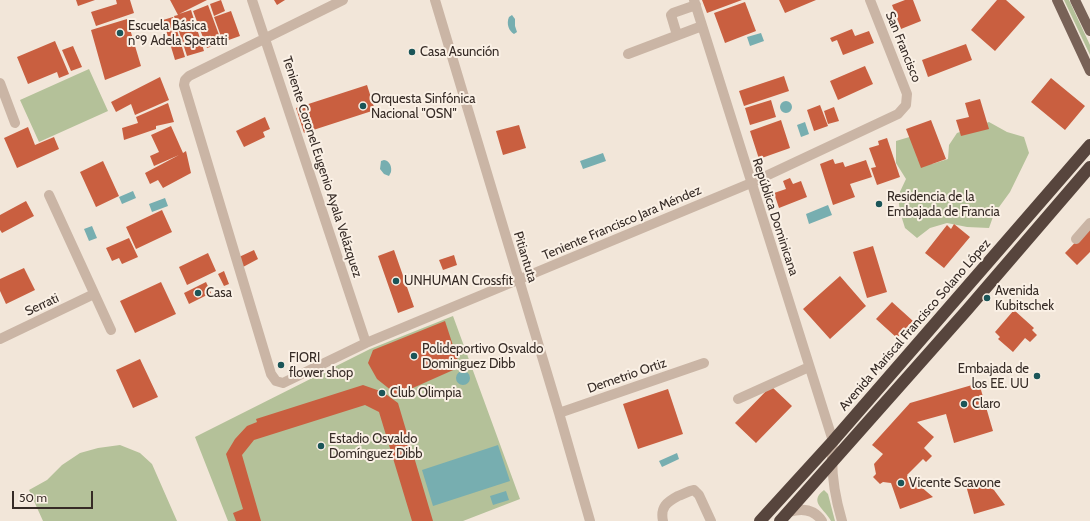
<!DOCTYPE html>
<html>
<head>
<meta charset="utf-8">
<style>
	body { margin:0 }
	#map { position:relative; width:1090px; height:521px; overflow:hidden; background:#f2e6d9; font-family:Cabin,sans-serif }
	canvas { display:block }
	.scale { position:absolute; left:12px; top:491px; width:81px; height:18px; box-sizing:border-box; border:2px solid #362b26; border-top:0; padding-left:5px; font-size:12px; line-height:14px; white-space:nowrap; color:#362b26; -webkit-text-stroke:3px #faf0e5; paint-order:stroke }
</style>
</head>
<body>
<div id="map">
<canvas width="1090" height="521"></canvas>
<div class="scale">50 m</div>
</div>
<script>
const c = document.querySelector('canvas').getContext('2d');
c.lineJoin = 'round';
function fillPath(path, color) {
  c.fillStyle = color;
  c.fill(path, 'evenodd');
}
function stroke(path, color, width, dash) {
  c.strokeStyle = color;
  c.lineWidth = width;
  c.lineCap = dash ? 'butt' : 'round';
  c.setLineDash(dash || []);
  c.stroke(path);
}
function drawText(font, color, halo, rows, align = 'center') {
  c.font = font + ' Cabin,sans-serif';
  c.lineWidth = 4;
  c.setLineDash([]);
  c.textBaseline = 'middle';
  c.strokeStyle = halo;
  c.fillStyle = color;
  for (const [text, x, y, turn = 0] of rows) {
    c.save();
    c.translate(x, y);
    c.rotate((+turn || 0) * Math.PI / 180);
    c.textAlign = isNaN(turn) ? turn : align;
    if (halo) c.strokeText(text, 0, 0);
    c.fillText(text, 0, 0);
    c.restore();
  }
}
fillPath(new Path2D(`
	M1064,0h5l21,45v10z
	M89,69l19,42 -69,31 -19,-42z
	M989,122l18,10 17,5 5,16 -19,39 -16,22 -5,14 -22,-1 -20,-4 -17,5 -13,10 -12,-10 -5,-16 -2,-16 8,-17 -10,-16v-22l20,-6 1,23 15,6 16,-5 1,-14 8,-12z
	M453,316l67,183 -57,22h-235l-33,-84 175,-88z
	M120,445l20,8 12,11 25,57h-134l-14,-31 18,-10 15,-15 18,-12 18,-5z
	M824,490l4,4 7,27h-4c-6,-12 -23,-19 -7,-31z`), '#b4c199');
fillPath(new Path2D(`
	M512,15l3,4v7l2,6 -3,2c-5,-3 -8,-10 -5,-17z
	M761,33l3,8 -14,5 -3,-9z
	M780 107a6 6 0 1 1 12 0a6 6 0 1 1-12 0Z
	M805,122l4,12 -8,3 -4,-12z
	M603,153l3,8 -23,8 -3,-8z
	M384,160c6,1 8,7 7,12l-2,4 -5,-2 -4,-5 1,-8z
	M133,191l3,7 -14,6 -3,-7z
	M165,198l3,8 -16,6 -3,-8z
	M828,205l4,10 -23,9 -3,-10z
	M92,226l5,12 -8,3 -5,-12z
	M456 378a7 7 0 1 1 14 0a7 7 0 1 1-14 0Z
	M498,445l12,36 -77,25 -11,-36z
	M677,453l2,6 -17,8 -3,-6z
	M506,491l3,9 -16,5 -3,-9z`), '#77aeb0');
fillPath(new Path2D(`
	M76,0h19l-17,6z
	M116,0h14l4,13 -38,13 -5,-14 26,-8z
	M170,0h37l-28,14 12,-4 13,41 -17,5 -13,-40 4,-1z
	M221,0l4,11 -11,5 -4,-12z
	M274,0h11l-8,5z
	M702,0h40l-35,13z
	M779,0h37l-31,13z
	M905,0h8l8,21 -20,8 -9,-24z
	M997,0h9l19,17 -30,34 -24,-21z
	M745,2l11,29 -31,12 -11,-30z
	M208,5l14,38 -15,5 -14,-37z
	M231,11l9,25 -17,6 -9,-25z
	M173,17l12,40 -10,3 -12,-40z
	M127,19l14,47 -36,14 -14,-50z
	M852,29l3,7 14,-5 5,12 -31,12 -6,-15 -5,2 -2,-4z
	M55,41l14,33 -10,4 -2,-6 -29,12 -11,-27z
	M966,44l6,16 -44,17 -6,-17z
	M73,46l9,21 -11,4 -9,-21z
	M865,66l8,18 -35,16 -8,-19z
	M784,76l5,15 -45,15 -5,-15z
	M160,77l9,23 -34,15 -4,-11 -15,8 -5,-10z
	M1051,78l34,28 -20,24 -34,-28z
	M367,85l8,25 -71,23 -8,-25z
	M980,99l9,30 -28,7 -5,-16 13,-3 -4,-14z
	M771,100l5,17 -26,8 -5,-17z
	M168,103l6,19 -18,4v3l-32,11 -2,-12 16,-5 -2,-6z
	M820,105l8,21 -14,5 -7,-21z
	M834,107l5,14 -11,3 -4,-13z
	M265,117l5,12 -7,3 2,5 -21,10 -8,-16z
	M781,120l9,28 -31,11 -9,-28z
	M931,120l15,39 -25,9 -15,-39z
	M519,125l7,23 -23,7 -7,-24z
	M171,126l12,27 3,-2 5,22 -28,15 -5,-8 -8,4 -5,-11 34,-18 -25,11 -4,-10 9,-4 -8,-17z
	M28,127l7,18 19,-8 5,12 -42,19 -13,-30z
	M887,138l13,39 -23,8 -6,-17 5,-1 -7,-19 10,-3 -1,-4z
	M833,159l2,5 8,-2 2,5 21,-7 6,17 -22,7 5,13 -22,8 -13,-41z
	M103,161l16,35 -23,11 -16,-35z
	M790,178l3,6 8,-3 6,16 -28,11 -5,-15 12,-4 -3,-8z
	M26,201l8,15 -32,17 -2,-3v-15z
	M162,210l10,22 -36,17 -10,-22z
	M954,224l16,13 -26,31 -19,-15 22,-28 4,4z
	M1090,227v25l-13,13 -12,-12z
	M129,238l9,19 -16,7 -3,-6 -7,3 -6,-13z
	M873,246l14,46 -20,6 -14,-46z
	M254,250l4,9 -15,8 -4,-10z
	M394,250l20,57 -16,6 -20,-57z
	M208,253l8,18 -29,14 -8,-18z
	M454,255l3,10 -14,5 -4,-10z
	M24,268l11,22 -29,14 -6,-13v-12z
	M224,271l5,13 -5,2 -6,-12z
	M840,276l26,30 -36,33 -27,-30z
	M161,282l15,32 -41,19 -15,-32z
	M206,282l5,11 -22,11 -5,-11z
	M892,302l21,19 -16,17 -21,-19z
	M1014,310l20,18 -2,2 5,5 -7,7 -5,-4 -12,14 -15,-13 2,-2 -5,-5z
	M445,321l15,46 -63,28 -20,-16 -9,-16 5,-13z
	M140,359l18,38 -25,11 -17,-38z
	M979,383l14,48 -39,12 -8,-29 -29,8 17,15 -10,11 8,8 -6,6 -3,-3 -16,16 26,22 -33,12 -9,-26 -8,-1 -3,2 -7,-7 3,-3 -2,-10 9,-10 -11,-9 38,-42z
	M363,385l20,7 15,11 35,118h-21l-33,-109 -14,-7 -111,35 -12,15 19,66h-25l-3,-8 10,-4 -17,-55 9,-15 12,-13 10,-4 -1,-3z
	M771,386l21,20 -36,37 -21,-20z
	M668,389l15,45 -45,15 -15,-45z
	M965,482l13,1 9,3 7,4 11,15 -31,9z`), '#c95f40');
stroke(new Path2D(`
	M252,0l114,343
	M343,0l-154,76 -4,4 -1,5 87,289 5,7 7,2 83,-40 385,-160 147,-69 8,-9 1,-11 -37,-94
	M435,0l124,413 31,108
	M694,0l139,441c-3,28 1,53 9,80
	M677,35l-6,-20 2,-2 23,-8
	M628,54l74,-28
	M0,83l15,40
	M49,195l62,135
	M1076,239l14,-16
	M0,339l94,-45
	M738,399l71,-32
	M559,413l145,-50
	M789,512c13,-4 25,-3 33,9
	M663,521c-3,-14 4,-19 15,-25 6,-2 10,-5 16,-6l5,5 12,26`), '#cab5a5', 10);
stroke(new Path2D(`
	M1057,0l33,71
	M1075,0l15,31`), '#786257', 10);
stroke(new Path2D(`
	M760,521l73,-80 257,-296
	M780,521l187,-211 123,-143`), '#57453d', 12);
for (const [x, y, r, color] of [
	[120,33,4,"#1b5558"],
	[412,52,4,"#1b5558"],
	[363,106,4,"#1b5558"],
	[879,204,4,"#1b5558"],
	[396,281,4,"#1b5558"],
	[198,293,4,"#1b5558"],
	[987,298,4,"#1b5558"],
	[414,356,4,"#1b5558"],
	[281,365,4,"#1b5558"],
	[1037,376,4,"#1b5558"],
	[382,393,4,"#1b5558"],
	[964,404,4,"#1b5558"],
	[321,446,4,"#1b5558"],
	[901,483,4,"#1b5558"]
]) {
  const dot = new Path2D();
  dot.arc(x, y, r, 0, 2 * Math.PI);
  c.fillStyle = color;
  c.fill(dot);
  stroke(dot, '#faf0e5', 1.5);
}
drawText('13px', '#362b26', '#faf0e5', [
	["Escuela Básica",128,26],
	["nº9 Adela Speratti",128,41],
	["Casa Asunción",420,52],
	["Orquesta Sinfónica",371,99],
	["Nacional \"OSN\"",371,114],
	["Residencia de la",887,197],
	["Embajada de Francia",887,212],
	["UNHUMAN Crossfit",404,281],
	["Avenida",995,291],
	["Kubitschek",995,306],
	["Casa",206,293],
	["Polideportivo Osvaldo",422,349],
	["Dominguez Dibb",422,364],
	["FIORI",289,358],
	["flower shop",289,373],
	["Embajada de",1029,369,"right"],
	["los EE. UU",1029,384,"right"],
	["Club Olimpia",390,393],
	["Claro",972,404],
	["Estadio Osvaldo",329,439],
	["Domínguez Dibb",329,454],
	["Vicente Scavone",909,483]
], 'left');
drawText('13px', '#362b26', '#faf0e5', [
	["San Francisco",903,47,68],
	["Teniente Coronel Eugenio Ayala Velázquez",322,167,72],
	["República Dominicana",775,217,72],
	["Teniente Francisco Jara Méndez",622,223,-23],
	["Pitiantuta",525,257,73],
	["Serrati",42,305,-25],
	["Avenida Mariscal Francisco Solano López",915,325,-49],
	["Demetrio Ortiz",627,376,-19]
]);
</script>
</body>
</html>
